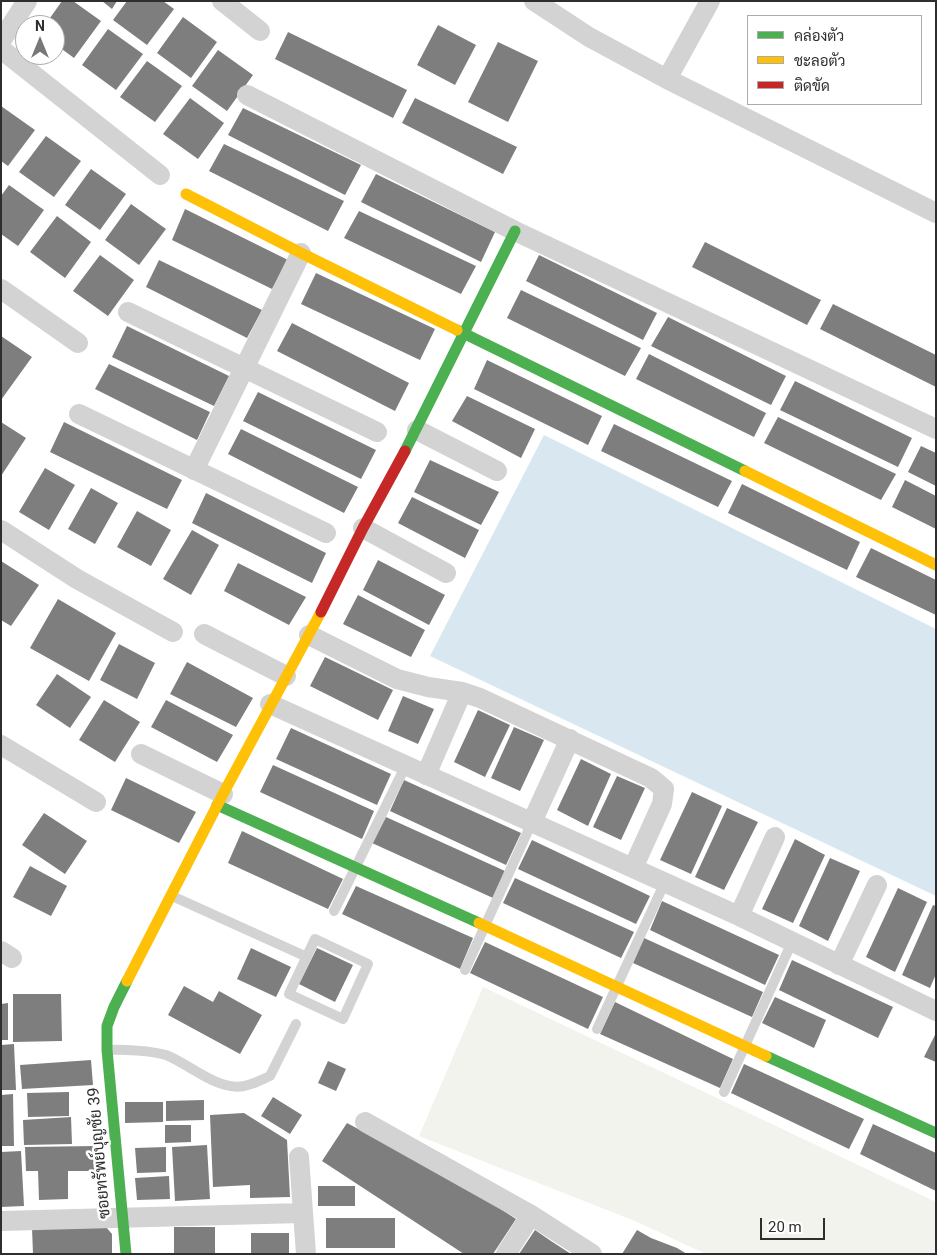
<!DOCTYPE html>
<html>
<head>
<meta charset="utf-8">
<style>
	body { margin:0 }
	#map { position:relative; width:937px; height:1255px; overflow:hidden; background:#fff; font-family:Roboto,Sarabun,sans-serif }
	canvas { display:block }
	.frame { position:absolute; inset:0; border:2px solid #2e2e2e; pointer-events:none }
	.legend { position:absolute; left:747px; top:15px; width:175px; height:90px; box-sizing:border-box; background:#fff; border:1px solid #ababab; margin:0; padding:6px 9px; list-style:none; font-size:15px; color:#2e2e2e }
	.legend li { display:flex; align-items:center; gap:10px; height:25px }
	.legend b { width:25px; border:1px solid #ababab }
	.north { position:absolute; left:15px; top:15px; width:50px; height:50px; box-sizing:border-box; background:#fff; border:1px solid #ababab; border-radius:50%; rotate:0deg; font-size:14px; font-weight:700; line-height:20px; text-align:center; color:#2e2e2e }
	.north::after { content:''; display:block; margin:auto; width:18px; height:22px; background:#777; clip-path:polygon(50% 0,100% 100%,50% 72%,0 100%) }
	.scale { position:absolute; left:760px; top:1218px; width:65px; height:22px; box-sizing:border-box; border:2px solid #2e2e2e; border-top:0; padding-left:6px; font-size:15px; line-height:18px; white-space:nowrap; color:#2e2e2e; -webkit-text-stroke:4px #fff; paint-order:stroke }
</style>
</head>
<body>
<div id="map">
<canvas width="937" height="1255"></canvas>
<div class="frame"></div>
<ul class="legend">
<li><b style="height:6px;background:#4caf50"></b>คล่องตัว</li>
<li><b style="height:6px;background:#ffc107"></b>ชะลอตัว</li>
<li><b style="height:6px;background:#c62828"></b>ติดขัด</li>
</ul>
<div class="north">N</div>
<div class="scale">20 m</div>
</div>
<script>
const c = document.querySelector('canvas').getContext('2d');
c.lineJoin = 'round';
function fillPath(path, color) {
  c.fillStyle = color;
  c.fill(path, 'evenodd');
}
function stroke(path, color, width, dash) {
  c.strokeStyle = color;
  c.lineWidth = width;
  c.lineCap = dash ? 'butt' : 'round';
  c.setLineDash(dash || []);
  c.stroke(path);
}
function drawText(font, color, halo, rows, align = 'center') {
  c.font = font + ' Roboto,Sarabun,sans-serif';
  c.lineWidth = 5;
  c.setLineDash([]);
  c.textBaseline = 'middle';
  c.strokeStyle = halo;
  c.fillStyle = color;
  for (const [text, x, y, turn = 0] of rows) {
    c.save();
    c.translate(x, y);
    c.rotate((+turn || 0) * Math.PI / 180);
    c.textAlign = isNaN(turn) ? turn : align;
    if (halo) c.strokeText(text, 0, 0);
    c.fillText(text, 0, 0);
    c.restore();
  }
}
fillPath(new Path2D(`
	M483,987l453,215v52h-230l-71,-33 -216,-85z`), '#f1f3ec');
fillPath(new Path2D(`
	M544,435l392,194v267l-506,-240z`), '#d9e8f0');
fillPath(new Path2D(`
	M62,1h11l28,20 -27,37 -19,-14v-19h-10z
	M102,1h15l-5,8z
	M127,1h36l11,8 -27,36 -34,-25z
	M183,17l34,25 -26,36 -34,-25z
	M438,25l38,20 -21,40 -38,-20z
	M108,29l35,25 -27,36 -34,-25z
	M288,32l119,58 -14,28 -118,-59z
	M498,42l40,19 -30,61 -40,-20z
	M218,50l35,25 -26,36 -35,-25z
	M147,61l35,25 -27,36 -35,-25z
	M190,98l34,25 -26,36 -35,-25z
	M415,98l102,49 -14,27 -101,-51z
	M1,106l34,24 -27,36 -7,-5z
	M243,108l118,57 -16,30 -117,-60z
	M46,136l35,25 -27,36 -35,-25z
	M224,144l120,57 -16,30 -119,-60z
	M91,169l35,25 -26,36 -35,-25z
	M376,174l119,58 -14,30 -120,-60z
	M9,185l35,25 -26,36 -17,-12v-38z
	M131,204l35,25 -27,36 -34,-25z
	M185,209l103,51 -16,29 -100,-49z
	M359,211l117,55 -15,28 -117,-56z
	M57,216l34,26 -26,36 -35,-26z
	M705,242l116,58 -14,25 -115,-58z
	M100,255l34,25 -26,36 -35,-25z
	M539,255l118,58 -14,27 -117,-59z
	M159,260l103,50 -15,28 -101,-51z
	M316,273l119,56 -15,31 -119,-56z
	M521,290l120,58 -16,28 -118,-58z
	M833,304l103,51v32l-116,-58z
	M668,317l118,59 -15,29 -120,-59z
	M292,323l117,60 -14,28 -118,-60z
	M127,326l102,50 -15,30 -102,-49z
	M1,336l31,21 -31,43z
	M649,354l117,59 -12,24 -118,-58z
	M487,360l115,56 -14,29 -114,-56z
	M109,364l101,48 -13,28 -102,-51z
	M795,381l117,57 -14,29 -118,-57z
	M258,392l118,58 -15,29 -118,-58z
	M467,396l68,33 -14,29 -69,-37z
	M778,417l118,57 -15,26 -117,-57z
	M1,422l25,16 -25,38z
	M64,422l118,58 -15,29 -117,-57z
	M614,424l118,57 -14,26 -117,-56z
	M241,429l117,58 -14,26 -116,-59z
	M921,446l15,7v33l-28,-14z
	M430,460l69,32 -18,33 -67,-33z
	M45,468l30,17 -26,45 -30,-18z
	M905,480l31,16v33l-44,-22z
	M742,484l118,58 -13,28 -119,-57z
	M91,488l27,15 -23,41 -27,-15z
	M206,493l120,60 -14,30 -120,-60z
	M412,497l67,33 -14,28 -67,-35z
	M137,511l34,19 -20,36 -34,-19z
	M192,530l27,15 -28,50 -28,-16z
	M871,548l65,32v35l-80,-38z
	M378,560l67,35 -16,30 -66,-35z
	M1,561l38,24 -28,41 -10,-6z
	M238,563l68,34 -17,28 -65,-34z
	M358,595l67,35 -14,27 -68,-33z
	M58,599l58,34 -27,48 -59,-33z
	M119,644l36,19 -18,36 -37,-19z
	M325,657l68,33 -15,30 -68,-34z
	M187,662l66,36 -17,29 -66,-33z
	M57,674l34,23 -21,31 -34,-23z
	M403,696l31,13 -16,35 -30,-13z
	M104,700l36,22 -25,40 -36,-22z
	M166,700l67,35 -16,27 -66,-35z
	M478,710l32,15 -25,52 -31,-15z
	M514,727l30,13 -24,51 -29,-13z
	M291,728l100,46 -14,31 -101,-46z
	M581,759l30,15 -23,52 -31,-16z
	M273,765l101,46 -12,28 -102,-47z
	M617,776l28,12 -24,52 -28,-13z
	M126,778l70,34 -17,31 -68,-33z
	M404,780l117,53 -15,32 -116,-54z
	M692,792l30,14 -31,68 -31,-14z
	M727,808l31,14 -34,68 -29,-13z
	M44,813l43,28 -22,33 -43,-29z
	M386,817l119,54 -12,27 -121,-55z
	M242,831l101,48 -15,30 -100,-46z
	M795,839l30,16 -32,68 -31,-14z
	M532,840l118,56 -14,28 -118,-55z
	M830,858l30,13 -32,70 -29,-15z
	M30,866l37,20 -16,30 -38,-19z
	M515,878l119,54 -13,26 -118,-55z
	M356,886l117,52 -13,31 -118,-55z
	M898,888l29,14 -32,70 -29,-15z
	M662,901l117,54 -14,30 -115,-55z
	M933,905l3,1v68l-6,14 -28,-13z
	M644,938l119,54 -11,25 -119,-54z
	M485,942l118,55 -15,32 -118,-56z
	M251,948l40,19 -15,30 -39,-18z
	M317,948l36,17 -18,37 -36,-18z
	M792,960l101,47 -15,31 -99,-48z
	M184,986l29,16 6,-11 43,24 -22,39 -72,-39z
	M13,994h48l1,47 -49,1z
	M775,997l51,23 -12,28 -52,-25z
	M615,1002l118,57 -13,29 -120,-54z
	M8,1003v37h-7v-36z
	M936,1033v29l-12,-5z
	M14,1044l2,46h-15v-45z
	M91,1060l2,25 -71,4 -2,-24z
	M328,1061l18,8 -10,22 -18,-8z
	M744,1064l120,55 -15,30 -118,-56z
	M69,1092v24l-41,1 -1,-24z
	M13,1094l1,52h-13v-51z
	M273,1097l29,18 -12,19 -29,-18z
	M204,1100v20l-38,1v-20z
	M125,1102h38v20l-38,1z
	M244,1113l43,27 3,57 -40,1v-13l-37,2 -3,-72z
	M71,1117l1,27 -48,1 -1,-25z
	M347,1123l123,66 46,30 -23,35h-29l-142,-93z
	M873,1124l63,29v38l-76,-37z
	M165,1125h26v17l-26,1z
	M207,1145l3,54 -35,2 -3,-54z
	M96,1146l1,25h-29v28l-29,1 -1,-29h-12l-1,-24z
	M166,1147v25l-29,1 -2,-25z
	M21,1151l3,55 -23,1v-55z
	M169,1176l1,23 -33,1 -2,-22z
	M318,1186h37v20h-37z
	M326,1218h69v30h-69z
	M105,1226l7,8v20h-79l-1,-26z
	M174,1227h41v27h-41z
	M535,1230l16,11 20,13h-52z
	M637,1230l14,8 26,10 10,6h-65z
	M251,1233h38v21h-38z`), '#7e7e7e');
stroke(new Path2D(`
	M172,896l135,61
	M334,911l72,-146
	M315,939l53,25 -25,55 -54,-25z
	M465,970l67,-148
	M597,1029l68,-147
	M108,1050c14,-1 45,1 58,5 24,9 54,39 82,30 8,-2 15,-6 22,-9l26,-52
	M724,1092l68,-150`), '#d3d3d3', 10);
stroke(new Path2D(`
	M222,1l38,30
	M534,1l55,36 78,42 269,134
	M1,41l26,-40
	M1,49l159,126
	M667,79l43,-78
	M247,95l268,136 421,198
	M1,289l77,54
	M128,312l249,120
	M79,414l247,119
	M417,430l80,41
	M194,470l107,-217
	M363,528l83,45
	M1,530l76,49 96,53
	M204,634l82,42
	M309,635l88,44 31,8 34,5 18,6 171,80 13,11 -2,15 -29,64
	M270,704l469,212 197,95
	M1,745l95,57
	M141,754l82,40
	M426,775l36,-83
	M532,822l38,-83
	M739,916l36,-79
	M1,951l11,7
	M839,965l38,-80
	M365,1122l166,93 61,39
	M299,1157l7,97
	M1,1221l301,-8
	M506,1254l25,-39`), '#d3d3d3', 20);
stroke(new Path2D(`
	M457,330l288,141
	M405,451l110,-220
	M217,805l262,118
	M766,1056l170,77
	M126,1254l-19,-204v-24l7,-19 13,-26`), '#4caf50', 11);
stroke(new Path2D(`
	M186,194l115,59 156,77
	M745,471l191,94
	M479,923l287,133
	M127,981l96,-187 98,-182`), '#ffc107', 11);
stroke(new Path2D(`
	M321,612l42,-84 42,-77`), '#c62828', 11);
drawText('16px', '#2e2e2e', '#fff', [
	["ซอยทรัพย์บุญชัย 39",100,1153,-95]
]);
</script>
</body>
</html>
